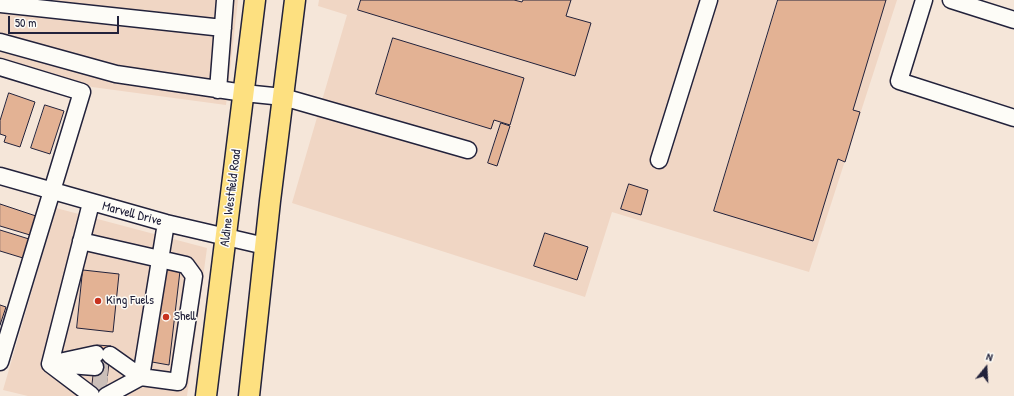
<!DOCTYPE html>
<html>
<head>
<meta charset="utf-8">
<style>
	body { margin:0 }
	#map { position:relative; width:1014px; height:396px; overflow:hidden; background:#f5e6d9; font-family:"Patrick Hand",sans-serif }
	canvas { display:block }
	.north { position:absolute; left:966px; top:348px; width:40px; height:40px; -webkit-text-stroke:3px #fdfcf7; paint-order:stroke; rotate:18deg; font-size:11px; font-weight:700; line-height:16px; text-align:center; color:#22223b }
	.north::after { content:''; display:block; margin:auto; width:14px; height:18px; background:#22223b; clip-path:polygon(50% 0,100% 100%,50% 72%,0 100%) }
	.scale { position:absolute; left:8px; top:16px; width:111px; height:18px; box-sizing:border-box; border:2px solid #22223b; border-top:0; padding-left:5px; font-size:12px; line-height:14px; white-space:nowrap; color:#22223b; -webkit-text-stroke:3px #fdfcf7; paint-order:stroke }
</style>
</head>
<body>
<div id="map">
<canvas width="1014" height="396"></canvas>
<div class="north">N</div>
<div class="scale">50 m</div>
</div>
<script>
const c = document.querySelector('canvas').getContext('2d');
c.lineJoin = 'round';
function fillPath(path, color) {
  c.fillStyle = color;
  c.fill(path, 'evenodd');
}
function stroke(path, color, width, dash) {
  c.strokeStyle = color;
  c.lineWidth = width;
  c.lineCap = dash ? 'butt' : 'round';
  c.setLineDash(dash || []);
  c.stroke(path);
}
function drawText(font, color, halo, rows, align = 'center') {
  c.font = font + ' "Patrick Hand",sans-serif';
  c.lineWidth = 3;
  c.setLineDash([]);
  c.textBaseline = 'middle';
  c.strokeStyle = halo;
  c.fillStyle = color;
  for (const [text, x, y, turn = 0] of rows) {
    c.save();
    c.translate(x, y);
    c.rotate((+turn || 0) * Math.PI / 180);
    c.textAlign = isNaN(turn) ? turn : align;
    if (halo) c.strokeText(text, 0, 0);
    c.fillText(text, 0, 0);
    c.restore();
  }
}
fillPath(new Path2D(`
	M0,0h238l-12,105 -134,-18 -92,-29z
	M319,0h578l-88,272 -197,-60 -27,85 -293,-94 55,-188 -29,-9z
	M56,208l151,40 -20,148h-159l-25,-6z`), '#f0d6c4');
const building = new Path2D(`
	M361,0h153l8,2 1,-2h48l-5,16 25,7 -16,53 -217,-66z
	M778,0h108l-33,110 7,2 -15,50 -7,-3 -25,82 -99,-30z
	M393,38l131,40 -14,47 -16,-5 -3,9 -115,-35z
	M9,93l26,9 -15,45 -16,-5 2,-6 -6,-2v-13z
	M45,105l19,6 -14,43 -19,-6z
	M501,123l9,3 -13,40 -9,-3z
	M629,184l19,6 -7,25 -20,-6z
	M0,204l36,12 -6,19 -30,-9z
	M0,230l29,9 -6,19 -23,-7z
	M545,233l43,14 -11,33 -43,-14z
	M163,269l17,2 -11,94 -17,-3z
	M83,270l36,4 -6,58 -36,-4z
	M0,305l6,2 -6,18z
	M97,345l14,1 -6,50h-14z`);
fillPath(building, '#e3b294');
stroke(building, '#22223b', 1);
stroke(new Path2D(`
	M95,367l13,1
	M93,382l14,2`), '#cbbfb9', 16, [16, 8]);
const minor = new Path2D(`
	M924,0l-25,81 115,37
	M951,0l63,20
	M0,4l223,24
	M0,42l116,32 128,19 39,4 185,53
	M0,67l82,25 -82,270
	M218,90l7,-90
	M659,160l50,-160
	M0,176l166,47 99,23
	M91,203l-41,161 46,-10
	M81,241l105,24 8,11 -16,106 -37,-5 -35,19
	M110,355l31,22 25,-154
	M50,364l41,31
	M69,365l26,2`);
const major = new Path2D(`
	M206,396l49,-396
	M249,396l21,-195 25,-201`);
stroke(minor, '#22223b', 19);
stroke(major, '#22223b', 23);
stroke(minor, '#fdfcf7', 16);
stroke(major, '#fde080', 20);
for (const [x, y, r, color] of [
	[98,301,4,"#c8321e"],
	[166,317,4,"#c8321e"]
]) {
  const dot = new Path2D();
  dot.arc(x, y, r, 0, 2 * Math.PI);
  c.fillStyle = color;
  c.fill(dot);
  stroke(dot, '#fdfcf7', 1.5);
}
drawText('13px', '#22223b', '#fdfcf7', [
	["Aldine Westfield Road",231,198,-83],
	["Marvell Drive",132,214,15]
]);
drawText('13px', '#22223b', '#fdfcf7', [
	["King Fuels",106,301],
	["Shell",174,317]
], 'left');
</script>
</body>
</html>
